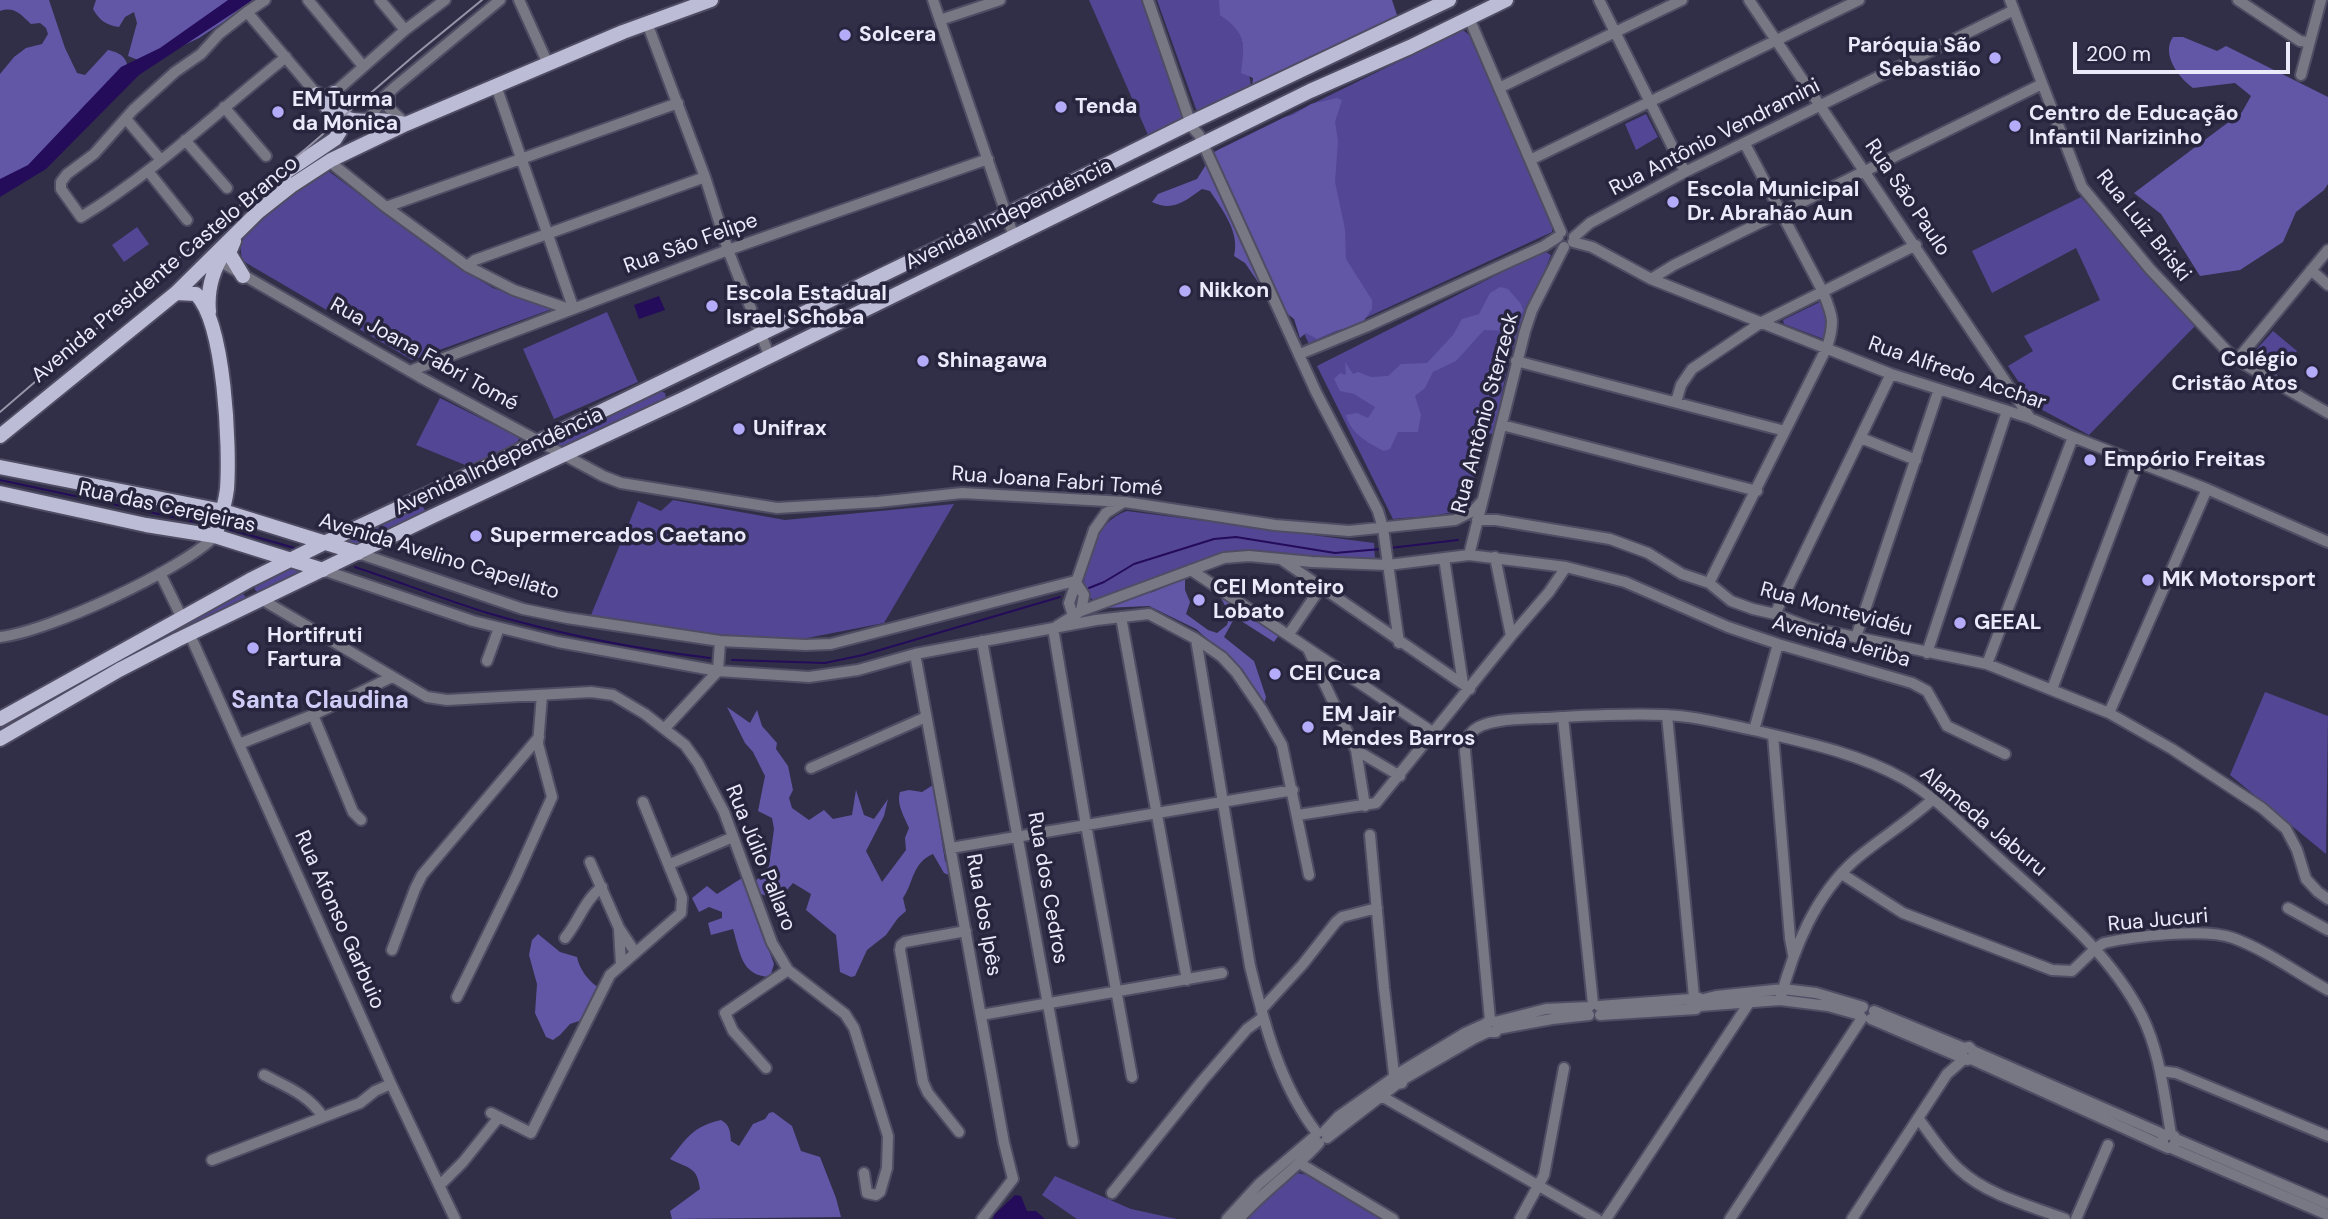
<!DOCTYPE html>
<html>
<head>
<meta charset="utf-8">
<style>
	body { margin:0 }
	#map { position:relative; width:2328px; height:1219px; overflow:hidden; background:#312f47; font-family:"DM Sans",sans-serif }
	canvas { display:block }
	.scale { position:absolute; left:2073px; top:42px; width:217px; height:32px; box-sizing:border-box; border:4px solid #ebeafb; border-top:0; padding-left:9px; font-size:21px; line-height:24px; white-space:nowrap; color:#ebeafb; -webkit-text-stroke:5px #27253d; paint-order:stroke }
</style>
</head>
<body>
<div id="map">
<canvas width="2328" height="1219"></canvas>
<div class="scale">200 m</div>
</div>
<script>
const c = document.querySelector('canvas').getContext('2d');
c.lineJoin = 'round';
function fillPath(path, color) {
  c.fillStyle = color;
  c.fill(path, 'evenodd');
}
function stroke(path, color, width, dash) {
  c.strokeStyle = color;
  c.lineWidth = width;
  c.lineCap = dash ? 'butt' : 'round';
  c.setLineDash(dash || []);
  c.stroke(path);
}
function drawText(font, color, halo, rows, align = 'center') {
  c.font = font + ' "DM Sans",sans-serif';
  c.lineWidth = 7;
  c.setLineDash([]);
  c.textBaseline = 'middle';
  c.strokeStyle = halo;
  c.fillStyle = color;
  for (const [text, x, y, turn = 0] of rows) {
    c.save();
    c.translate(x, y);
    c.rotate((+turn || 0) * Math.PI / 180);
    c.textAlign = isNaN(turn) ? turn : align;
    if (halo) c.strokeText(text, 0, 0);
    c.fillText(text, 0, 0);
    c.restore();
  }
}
fillPath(new Path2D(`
	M1089,0h52l43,119 -36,16z
	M1157,0h77l18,90 -52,22 -4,-3z
	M1463,30l6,5 83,189v8l-243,112 -91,-194z
	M1646,114l12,23 -22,13 -11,-26z
	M327,170l126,94 40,24 59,21 -140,51 -169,-99c-2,-7 -4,-14 0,-21 7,-17 66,-57 84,-70z
	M2081,197l114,129 -106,109 -54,-29 -27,-40 25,-15 -9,-15 76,-36 -24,-52 -84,45 -20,-42z
	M137,227l12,17 -25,18 -12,-17z
	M1544,251l7,4 -42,104 -15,74 -8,2 -17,66 3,2c-21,15 -54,13 -79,16l-76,-153z
	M1822,301l6,10 -2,29 -42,-16 -1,-4z
	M607,312l31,70 -84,37 -31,-70z
	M2273,331l24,20 -23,27 -17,-11 -3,-15z
	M660,391l5,2 1,5 -2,7 -100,47 -9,-6 7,-10z
	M440,398l80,40 -3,4 -47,25 -54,-22z
	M673,500l112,20 169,-16 -70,119 -82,16 -90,-5 -121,-19 47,-114 23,10z
	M421,504l7,11 -66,32 -21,-6z
	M1127,511l247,32 1,16 -60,-1 -36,-6 -52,-1 -132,50 -6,-4 -6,-12c8,-29 11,-63 44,-74z
	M289,566l17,5 -47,22 -4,-3 -1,-8z
	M241,591l6,8 -84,42 -2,-2z
	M2265,692l63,24 -2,138 -96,-79z
	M1298,1173l9,2 73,44h-132l14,-17z
	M1055,1176l76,33 46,10h-100l-35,-24z`), '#534694');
fillPath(new Path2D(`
	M0,0h49l16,48 12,25 8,2 23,-25c13,3 19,7 21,22l-44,33 -57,65 -28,22v-118l14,-17 12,-9 16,-4 6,-10 -2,-6 -6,-5 -9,1c-10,-9 -16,-18 -31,-13z
	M96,0h161l-58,38 -53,25 -18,-7 9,-33 -3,-11 -9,5 -6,10c-13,-2 -19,-6 -26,-18z
	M1219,0h173l6,18 -146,72 1,-12 -12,-5c4,-30 5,-40 -21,-58z
	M2173,37h10l34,14 9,-5 102,51v87l-4,6 -28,22 -13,30 -43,28 -40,6 -39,-62 -27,-21 108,-81 9,-16 -16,-13 -42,5c-15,-11 -32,-34 -20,-51z
	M1337,98l5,2 -7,22 3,19 -3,41 10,47 1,30 26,41v9l-11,16 -26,6 -18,8 -11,-6 -6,5 -6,-19 -23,-18 -26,-38 -11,-7c6,-24 -11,-45 -24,-65l-8,-2c-17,12 -29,23 -50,13l6,-8 39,-15 17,-27 71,-35 8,-2 18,-11z
	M1500,287l8,2 13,15 2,6 -3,9 -6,8 -10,4 -20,-1 -28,31 -23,11 -8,16 -10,8 6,19 -3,17h-20l-8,17 -6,2c-16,-8 -34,-18 -38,-36l11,-2 11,5 7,-11 -21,-13 -14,-3 -6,-12 6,-6 6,2 -1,-13 8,12 5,-2 13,5 17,-1 13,-12 26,-1 26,-28 9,-16 17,-5 11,-21z
	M1185,578v12l5,12 -4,12 22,16 9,3 10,-8 3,-10 -9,-17 58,37 -5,7 -39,-25 -11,20 30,24 12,36 -2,8 -21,-35 -47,-41 -47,-23 -45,2 30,-13 19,-3z
	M727,707l23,16 7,-13 5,16 15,17 -1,6 12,17 5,24 -4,8 3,10 17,12 15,-10 9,9 19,-4 4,-25 8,25 10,4 14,-20 -4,17 -18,35 16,31 24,-32 -1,-12 4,-10c-4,-10 -13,-24 -9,-36l9,-2 13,2 11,-7 12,76 9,12 -3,3 -7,-3 -11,-19c-21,9 -19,28 -30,44l3,13 -8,7 -12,17 -19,15 -12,26 -4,1 -11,-5 -4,-37 -30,-25 5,-16 -18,-11 -15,17 -17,-6 -6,-12 14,-16 5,-37 -2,-11 -14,-7 7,-35 -12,-24 -8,-9z
	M742,878l32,86 -4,13c-29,-1 -30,-25 -37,-48l-22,6 -3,-12 14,-5v-6l-13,-5 -10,5 -7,-14 15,-12 10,8z
	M538,934l22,18 17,5c2,11 11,24 21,30l-13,32 -15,5 -10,11 -7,5 -7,-3 -11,-24 2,-29 -8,-29 3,-15z
	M773,1112l19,14 9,25 19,6 16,41 5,19 -169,2 -2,-8 30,-22c-3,-23 -11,-20 -30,-30 18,-22 22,-32 51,-39 9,5 9,11 10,21l8,5 14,-22 12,-5 4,-6z`), '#6256a7');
fillPath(new Path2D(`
	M228,0h25l-114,75 -93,94 -46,28v-18l28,-14 93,-98 39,-19z
	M659,296l6,14 -26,9 -5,-14z
	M1015,1195l6,1 6,15h9l9,8h-52l1,-4z`), '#240c5a');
stroke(new Path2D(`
	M0,480l210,45
	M225,528l73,21
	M1390,548l68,-8
	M355,567c45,15 90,33 136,47 72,21 145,35 219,44
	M1089,588l15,-6 30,-18 80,-25 22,-2 99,16 46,-4
	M732,660l93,3 38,-8 197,-58`), '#240c5a', 2);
const minor = new Path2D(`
	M265,0l-18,12 -28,22 -18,20 -26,18 -42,38 -39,44 -27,20 -6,8v7l20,28c74,-45 137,-106 205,-160
	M308,0l55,66
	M380,0l25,30
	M519,0l29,64
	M933,0l81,237
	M1148,0l44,127 7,8 117,257 62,119 5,17 16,115
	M1599,0l86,172
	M1749,0l281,418
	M2010,0l72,187 68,82 76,81 11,10 91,53
	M2238,0l62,41 8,1
	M247,12l67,79 7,5 13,-3 71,-63 40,-30
	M1469,18l92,214
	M940,20l60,-20
	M647,23l58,154 23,73 41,105
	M2301,75l20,-75
	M496,86l77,221
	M1499,88l183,-88
	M389,92v16l17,16
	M224,107l42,49
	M126,119l35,41
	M367,122l17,-25 12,-11 104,-86
	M185,140l42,48
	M331,160l4,6 51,41 81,59 47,24 55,19
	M1530,160l329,-160
	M148,171l39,49
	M386,207l292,-104
	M1574,237l16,-14 95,-51 329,-162
	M1573,242l19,5 59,32 240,95 139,44 43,19 134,52 121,53
	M219,261l201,116 183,99 18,7 156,25 101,-6 84,-9 163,9 150,23 74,6 106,-11 18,-9 9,-10
	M467,266l8,-6 230,-83
	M2311,270l17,15
	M1651,279l23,-14 368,-181
	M1300,354l68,-28 176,-80 14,-9
	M2237,360l91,-110
	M1516,361l269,70
	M410,371l318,-121 260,-91
	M1676,402l5,-17 11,-16 70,-47 154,-77
	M1502,425l255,66
	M1861,438l55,22
	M1477,520h19l114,19 38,14 34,21 27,9 22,18 22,8 22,5 36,14 176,36 122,49 63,36 90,59 24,21 11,21 9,29 12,13 10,7
	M358,553l165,56 44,9 153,23 86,4 25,-1 244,-63 9,14 -3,16
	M1469,555l56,-224 7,-21 32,-63
	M1495,557l16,79
	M1444,558l19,126
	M1282,560l188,129
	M323,570l150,51 85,21 160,29 91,6 49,-7 57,-16 181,-34 53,-6 47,25 26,18 14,15 26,38 20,35 27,130
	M1191,570l243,163
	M160,573l22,45
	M1709,583l118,-236c8,-24 6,-31 -4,-55l-78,-148
	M261,599l166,98 20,3 144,-8 22,3 32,19 40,31 13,18 26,49 48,131 16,27 57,44 9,14 34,108 -1,32 -7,24 -4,3 -9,-2 -3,-20
	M1775,614l116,-240
	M1121,617l66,363
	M1075,622l-6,-19 25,-73 12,-17 16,-10
	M1057,626l24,-15 143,-53 25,-2 63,6 76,3 81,-10 97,12 59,15 103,45 50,17 134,39 15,8 20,35 58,28
	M1053,628l33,197 46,252
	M1289,634l32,-47
	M190,635l201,449 64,135
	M0,637c47,-5 182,-67 215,-101
	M1856,637l83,-248
	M1196,639l54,327c14,57 30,120 67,167
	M982,641l91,501
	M1308,649l48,101 9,56
	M1927,653l80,-242
	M915,654l89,489 9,36 -31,40
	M487,661l12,-33
	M1987,664l86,-227
	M2052,689l86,-227
	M2109,713l98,-224
	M313,715l40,97 8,8
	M1667,715l27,282
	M1563,717l30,287
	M665,728l53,-57 2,-30
	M1754,730l24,-86
	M1773,735l17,203 3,16
	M239,744l74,-29 79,-38
	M1356,750l44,26
	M811,768l115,-51
	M1298,815l78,-12 135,-167 38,-44 17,-25
	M1370,835l14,153 10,86
	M951,848l342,-58
	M590,862l29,66 16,24
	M670,864l63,-27
	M1842,874l61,39 149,57 20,1 24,-23 8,-5c30,-7 101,-15 129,-5 33,12 64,35 95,52
	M2288,908l40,22
	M619,930l2,34
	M565,938c14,-17 20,-39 37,-51
	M392,950l23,-61 7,-14 117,-138
	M457,997l59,-120 36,-80 -14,-53 4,-49
	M1700,1000l16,-4 67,-7 33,4 47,14
	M1780,1000c14,-52 35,-105 76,-141 25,-21 53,-38 77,-60
	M1599,1006l92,-7
	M1700,1006l80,-6 48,6 32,9
	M1261,1010l42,-46 33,-42 6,-5 35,-9
	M1874,1011l90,37
	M981,1015l241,-42
	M1600,1015l96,-6 5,-6 -2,-5 -5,-1 -3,2 1,8
	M1871,1019l96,41 6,-3v-6l-4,-4 -5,1 -3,8
	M1490,1020l-25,-269c0,-7 1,-14 7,-19 12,-14 54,-13 71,-14 41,-2 81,-5 122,-3 30,1 59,9 88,15 51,12 105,23 151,49 33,19 61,49 89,74 54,50 115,96 149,163 18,36 22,79 29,118
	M1495,1022l51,-13 43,-2
	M1497,1029l55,-10 37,-4
	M1973,1051l192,84
	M1971,1059l197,89 6,-2 2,-7 -2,-3 -6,-2 -5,4v6
	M766,1068l-33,-37 -8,-18 63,-43
	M2160,1071l16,2 152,63
	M1399,1073l66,-40 20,-9
	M264,1075c23,12 45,20 59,42
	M1404,1079l71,-41 13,-6h8l2,-6 -3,-4 -5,-2 -5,4 3,8
	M1383,1097l214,122
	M491,1113l40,20 79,-158 71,-62 1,-15 -39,-96
	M1918,1118c13,17 26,38 42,52 27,25 71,36 105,49
	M959,1132l-31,-39 -5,-11 -23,-132 1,-5 4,-3 61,-11
	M1324,1132l15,-16 54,-38
	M1327,1138l70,-54 5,-1 2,-7 -5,-3 -5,1 -1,4 4,6
	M2176,1139l152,65
	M2171,1148l157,67
	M212,1160l148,-57 15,-12 16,-7
	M1301,1164l92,55
	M440,1185l23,-23 36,-45
	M1112,1193l91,-113 44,-51 15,-11
	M1227,1219l32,-35 56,-48
	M1239,1219c24,-28 55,-48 80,-76
	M1520,1219l24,-44 20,-107
	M1606,1219l143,-216 5,-11
	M1730,1219l132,-201
	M1852,1219l95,-145 17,-15
	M2076,1219l32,-74`);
const major = new Path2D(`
	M334,93c0,30 21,29 43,27 9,0 19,3 28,4
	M270,200l16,-28 49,-33 5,-8 -1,-9 -22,-28
	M234,241l-5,12 14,23
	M176,293l20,1c29,29 34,154 31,195 -2,17 -7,31 -12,47
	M209,312c-2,-22 4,-43 16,-61
	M0,436l176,-143 82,-81 33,-26 40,-26 75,-36 217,-92 88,-32
	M0,467l223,44 135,42
	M0,493l146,32 69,11 108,34
	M0,719l250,-139 74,-37 181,-85 470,-228 215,-107 259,-123
	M0,739l119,-69 58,-30 256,-124 252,-118 625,-307 100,-44 96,-47`);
stroke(minor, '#4f4d64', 14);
stroke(major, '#4f4d64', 18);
stroke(minor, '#787784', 10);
stroke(major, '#bdbcd6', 14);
stroke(new Path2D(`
	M0,412l416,-358 66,-54`), '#9694a8', 2);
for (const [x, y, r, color] of [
	[845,35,7,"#b4acf9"],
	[1995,58,7,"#b4acf9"],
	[1061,107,7,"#b4acf9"],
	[278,112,7,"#b4acf9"],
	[2015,126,7,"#b4acf9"],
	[1673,202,7,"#b4acf9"],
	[1185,291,7,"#b4acf9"],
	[712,306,7,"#b4acf9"],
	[923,361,7,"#b4acf9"],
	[2312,372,7,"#b4acf9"],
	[739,429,7,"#b4acf9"],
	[2090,460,7,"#b4acf9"],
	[476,536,7,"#b4acf9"],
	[2148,580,7,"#b4acf9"],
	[1199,600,7,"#b4acf9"],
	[1960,623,7,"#b4acf9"],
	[253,648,7,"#b4acf9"],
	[1275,674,7,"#b4acf9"],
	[1308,727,7,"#b4acf9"]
]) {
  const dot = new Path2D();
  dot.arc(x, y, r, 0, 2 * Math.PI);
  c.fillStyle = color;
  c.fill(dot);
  stroke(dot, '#27253d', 2.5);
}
drawText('bold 21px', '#ebeafb', '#27253d', [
	["Solcera",859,35],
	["Paróquia São",1981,46,"right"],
	["Sebastião",1981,70,"right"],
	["EM Turma",292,100],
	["da Monica",292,124],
	["Tenda",1075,107],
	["Centro de Educação",2029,114],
	["Infantil Narizinho",2029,138],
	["Escola Municipal",1687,190],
	["Dr. Abrahão Aun",1687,214],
	["Nikkon",1199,291],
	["Escola Estadual",726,294],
	["Israel Schoba",726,318],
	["Colégio",2298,360,"right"],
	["Cristão Atos",2298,384,"right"],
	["Shinagawa",937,361],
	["Unifrax",753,429],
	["Empório Freitas",2104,460],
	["Supermercados Caetano",490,536],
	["MK Motorsport",2162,580],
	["CEI Monteiro",1213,588],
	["Lobato",1213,612],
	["GEEAL",1974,623],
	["Hortifruti",267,636],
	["Fartura",267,660],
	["CEI Cuca",1289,674],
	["EM Jair",1322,715],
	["Mendes Barros",1322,739]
], 'left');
drawText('21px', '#ebeafb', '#27253d', [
	["Rua Antônio Vendramini",1715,138,-27],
	["Rua São Paulo",1907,198,56],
	["Avenida Independência",1009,215,-26],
	["Rua Luiz Briski",2143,226,51],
	["Rua São Felipe",691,244,-20],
	["Avenida Presidente Castelo Branco",165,270,-40],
	["Rua Joana Fabri Tomé",424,355,29],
	["Rua Alfredo Acchar",1957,374,19],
	["Rua Antônio Sterzeck",1486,413,-75],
	["Avenida Independência",499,462,-25],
	["Rua Joana Fabri Tomé",1057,482,4],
	["Rua das Cerejeiras",167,508,12],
	["Avenida Avelino Capellato",439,557,17],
	["Rua Montevidéu",1836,610,15],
	["Avenida Jeriba",1841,642,16],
	["Alameda Jaburu",1983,822,40],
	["Rua Júlio Pallaro",760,858,68],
	["Rua dos Cedros",1047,888,80],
	["Rua dos Ipês",983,915,80],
	["Rua Afonso Garbuio",339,920,66],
	["Rua Jucuri",2158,921,-5]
]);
drawText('bold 24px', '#cfccf8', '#27253d', [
	["Santa Claudina",320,702]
]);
</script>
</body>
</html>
